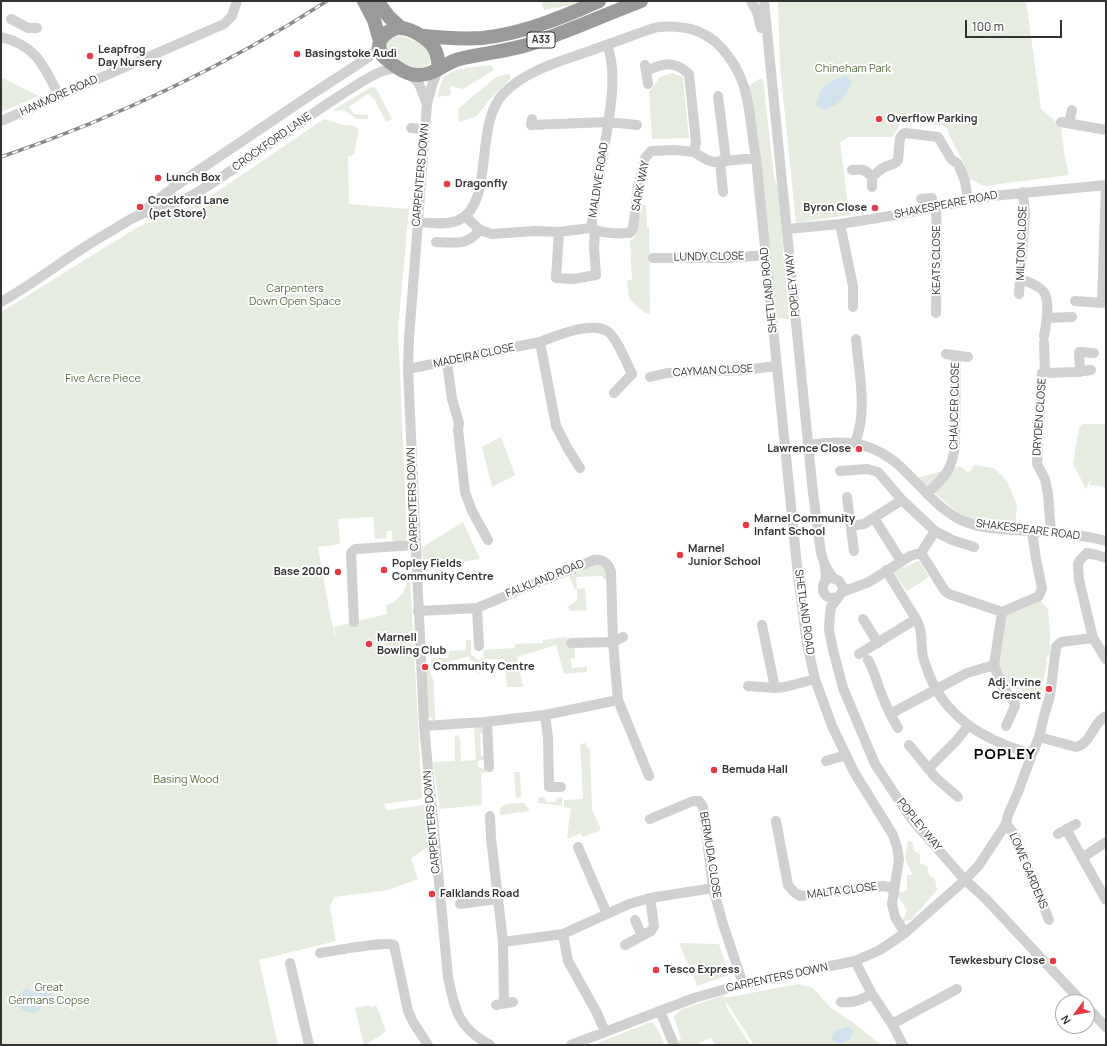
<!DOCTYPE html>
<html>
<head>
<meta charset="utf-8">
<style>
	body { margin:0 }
	#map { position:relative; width:1107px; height:1046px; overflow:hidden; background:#fff; font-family:Manrope,sans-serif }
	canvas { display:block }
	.frame { position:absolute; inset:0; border:2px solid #333; pointer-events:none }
	.north { position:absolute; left:1055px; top:994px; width:40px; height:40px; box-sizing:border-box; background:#fff; border:1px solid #adadad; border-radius:50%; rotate:238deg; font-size:11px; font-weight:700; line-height:16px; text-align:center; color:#333 }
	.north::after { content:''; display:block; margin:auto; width:14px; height:18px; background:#e63946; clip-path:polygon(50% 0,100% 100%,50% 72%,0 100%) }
	.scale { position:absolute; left:965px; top:20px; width:97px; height:18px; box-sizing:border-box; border:2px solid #333; border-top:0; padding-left:5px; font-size:12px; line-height:14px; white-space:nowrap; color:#333; -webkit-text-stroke:3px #fff; paint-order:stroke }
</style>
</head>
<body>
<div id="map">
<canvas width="1107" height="1046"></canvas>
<div class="frame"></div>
<div class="north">N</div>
<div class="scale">100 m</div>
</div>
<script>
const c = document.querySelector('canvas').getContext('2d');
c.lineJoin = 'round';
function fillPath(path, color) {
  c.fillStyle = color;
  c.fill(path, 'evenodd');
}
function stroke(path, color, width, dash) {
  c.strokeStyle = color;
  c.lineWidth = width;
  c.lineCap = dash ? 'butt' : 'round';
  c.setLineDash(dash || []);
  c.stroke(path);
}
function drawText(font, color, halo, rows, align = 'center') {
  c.font = font + ' Manrope,sans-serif';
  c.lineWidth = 4;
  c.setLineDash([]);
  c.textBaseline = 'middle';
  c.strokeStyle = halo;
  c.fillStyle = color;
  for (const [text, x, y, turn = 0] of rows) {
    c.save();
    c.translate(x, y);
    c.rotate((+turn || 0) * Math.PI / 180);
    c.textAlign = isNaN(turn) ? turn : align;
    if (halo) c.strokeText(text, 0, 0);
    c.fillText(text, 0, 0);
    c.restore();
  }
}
fillPath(new Path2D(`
	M541,1h39l-12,5 -24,4z
	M778,1h248l15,108 20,17 3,27 5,22 -85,11 -18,-9 -2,-14 -15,-28v-3l-3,-5 -5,-2 -43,-2v6l-6,8h-43l-9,5 9,73 -53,8 -16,-157z
	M396,36h6l22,9 8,12c-8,24 -33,3 -45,-5l-2,-7 4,-6z
	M491,65l3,5 -31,19 -13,-3 1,9 -14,2c2,-5 3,-13 6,-18 7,-12 36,-12 48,-14z
	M672,73l11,4 6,61 -37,1 -3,-47 11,-15z
	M509,74l2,4 -21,21 -13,17 -18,6 -1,-13 38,-32z
	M1,77l38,19 -38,16z
	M761,78l2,1 11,97 4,12 11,131 -17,-1 -28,-229z
	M371,87l5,1 16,31 -6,3 -12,-23 -6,-5 -19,13 5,7 14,1v4h-12l-12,-9 -12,1z
	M324,119l22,7 4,-1 7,2 2,3 -5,24 -4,3 -2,-1 1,48 60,5 -11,119 9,210 -4,5h-8l-3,-4v-8h-5l-1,7 -11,1 -2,-22 -35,2 2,25 -22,3 13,73 8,28 -5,-21 53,-13 -1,-8c15,-7 19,-14 22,-30h2l12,221 -2,2 -36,5 2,6 38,-5 4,42 -17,11 7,21 -29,11 -55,7 -4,11 6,33 -77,19 19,85h-277v-733l137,-85 64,-25z
	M642,205h4l1,22h2l1,87 -5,-1 -16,-14 -2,-19h5l-2,-40 4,-1z
	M1106,406v81l-16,-2 2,-9 -6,13 -13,-25 6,-36 4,-4h22z
	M501,437l14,38 -23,12 -10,-40z
	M974,465l20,3 13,13 10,24 -2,24 -51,-11 -47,-40 43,-12 9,7z
	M463,522l17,37 -55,9 -4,-20z
	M919,561l10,16 -22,14 -16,-22 13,-2z
	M595,563l10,5 3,11h-5v-3l-27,1 1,12 8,-1 2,22 -17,1 -2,-5 9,-5v-12l-2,1 -7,-16z
	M1039,596l3,7 6,6 2,23v22l-4,4 1,5 -7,33 -39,-12 -7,-19 8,-53z
	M567,637l1,10h7v11l-5,1 2,9 15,-1v5l-23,2 -8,-29 -39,12 6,30h-16l-3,-28h-21l1,-9 31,-2v-4l28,-1v-3z
	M466,640h5v15l9,6 1,12h-3l-4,-12h-3l-2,-5 -38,11v-9h17l1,-7 17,-1z
	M425,659l9,23 1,39 -8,-6z
	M479,725l4,3 2,4 -5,2 1,22 5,1 -3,3 -5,1v6l7,2 1,4h-5l1,32 -42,4 -7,-47 22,-1v-25l2,-1 3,3 1,23 15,-1 -2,-34z
	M586,743l1,5 3,1 2,60 9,21 -18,7 -3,-4 -10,5 -3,-1 4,-29 -7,-1v-7l19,-1 -3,-55z
	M514,772h6l1,25 -5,1z
	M545,797l1,5h10v-4l6,-1v9l-24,-3v-5z
	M524,803l6,8 -30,4v-7l6,-4z
	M908,841l5,1 1,9 6,3v9l7,3 2,9 6,4 2,11 -26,30 -9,2 5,-12 -13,-20 9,2 4,-3v-14h6l-8,-16z
	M679,943l40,1 10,31 -32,11z
	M798,984l15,4 18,20 23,15 27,22h-127l-29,-45 2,8 23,37h-35l-4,-7 -16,7h-16l-1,-4 3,-2 -7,-22 6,-7 44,-15 1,3z
	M369,1005l1,2 6,-2 10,26 -8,6 -14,8 -9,-37z
	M651,1022l5,4 9,19h-72z`), '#e6ecdf');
fillPath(new Path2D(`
	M846,75l6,7c-9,17 -9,20 -27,28l-9,-5c6,-22 10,-21 30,-30z
	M27,988l6,5 11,-2 8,3c-2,2 -4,2 -6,4 -7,7 -3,18 -18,14 -6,-1 -7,-3 -9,-8l4,-14z
	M848,1027l6,4 -5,9 -11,4 -7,-6 5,-8z`), '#cfe2ee');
stroke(new Path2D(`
	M751,1l6,11 4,16
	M764,1l49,492 8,60 4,12 1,16
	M11,19l17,9h9
	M1,37c35,8 43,29 58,59
	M645,65l3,19
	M439,68l-7,17 -5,19 -18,234 -1,31 16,357 24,251c7,33 10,51 42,68
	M646,71c17,-8 28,-11 43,3l7,68 -2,10
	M411,75l8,9 8,20
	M718,96l8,64
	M532,119l-1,6 77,-3 29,3
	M1,121l223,-97 8,-8 5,-15
	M1061,122l45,8
	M1069,123l3,-13
	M411,128l14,1
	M720,161l3,31
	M852,170c10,-1 13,-1 20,7v10
	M872,177c4,-3 7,-7 11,-9 6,-4 11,-2 15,-8l2,-22 2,-3 3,-2 33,4 13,22 7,5 7,17 3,19
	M921,199l11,-1
	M936,207l1,32 -1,74
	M144,211l30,-24 135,-91 60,-39 10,-11
	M465,216l15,14 12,4 43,-3 24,1 32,-4
	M418,222c12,1 27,3 39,-1 39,-16 16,-95 46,-127 25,-27 70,-36 103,-49 18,-6 34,-13 52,-18 13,-1 27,0 39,4 25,9 43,38 49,63 5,21 6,43 10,64l42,418 9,68 8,35 17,47 22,46 39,63 4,12 2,12 -7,45 3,13 10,16
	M840,224l13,62v21
	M591,228c12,6 26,6 39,5l3,-5 5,-40 7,-30 6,-7 24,-1 19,2 13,8 7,2 42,-4
	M591,228c4,-24 8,-49 12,-73 5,-32 16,-80 4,-110
	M787,229l53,-5 56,-9 96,-19 114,-11
	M559,232l-3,46 18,1 22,-4 -2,-27 1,-18
	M436,242c21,0 29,5 44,-12
	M653,258h77l35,-3
	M1020,279c6,2 19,7 23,12 8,9 3,34 1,45
	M1019,294l6,-80 -2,-22
	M1075,301l27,2 4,-1
	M1,302c39,-22 73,-51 112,-72 9,-6 19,-12 29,-16 19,-7 39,-11 56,-22 49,-30 94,-66 143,-97 18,-11 37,-27 59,-27
	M1102,303l4,-118
	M1047,318l25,-1
	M540,342l16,84 12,23 12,19
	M1044,342l1,31 32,-1 14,-2
	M946,354l22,3
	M447,362l5,37 7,24 -1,6 7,63 7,19 16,29
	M408,369l132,-27c16,-6 51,-21 67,-11 9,5 20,33 25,43l-18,19
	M1080,372l-1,-20 15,1
	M1045,373h-3l-5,91 8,15 3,15 3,38
	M650,377l17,-4 76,-3 34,-4
	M855,443c13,-33 4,-69 1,-104
	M809,445c40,-6 68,-3 98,28 16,16 31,35 52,46 22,11 45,10 68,12 27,2 54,3 79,10
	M840,471l27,-2 11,3 24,28 33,31 17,9 22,7
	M927,494c18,-18 26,-24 28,-51l1,-87
	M847,497l7,54
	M874,518l27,43
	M851,526l13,-2 38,-24
	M921,553l24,38 4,3 53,18 37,-16 3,-8 -6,-29 -4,-28
	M921,553l14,-22
	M1106,558l-9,-3 -10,-2 -7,7 -2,4 1,16 14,58 13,21
	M826,567l7,11 6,3 4,6 -1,5 -11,15 -1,7 -1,16 4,20 10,38 32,76 35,53 11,13 44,50 20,18 97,104
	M831,578c-7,2 -9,7 -8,13 3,7 7,8 14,6
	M842,592l27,-10 41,-26 11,-3
	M477,608l2,38
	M418,611l59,-3 59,-25 58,-23c9,-1 15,4 17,12l2,70 5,58 -73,15 -61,7 -60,4
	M863,619l15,24
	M916,619c6,10 5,18 6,29 0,6 2,13 4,18 16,51 58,74 106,88
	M354,622l-3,-69 4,-4 60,-4
	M762,625l13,63
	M571,643l42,-1 10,-5
	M859,654l57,-35 -30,-49
	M868,660c6,10 8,20 12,30 5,14 11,26 18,38
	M994,665l7,19 13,18 1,4 -9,20
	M748,686l27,2 10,-1 30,-8
	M618,700l31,76
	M890,714l77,-41 27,-8 8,-53
	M545,715l3,23 1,49h12
	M487,722l2,45
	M1039,737l37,10c12,-3 15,-15 22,-24 2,-3 5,-5 8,-7
	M909,745l27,33 22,19
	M826,761l20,-6
	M928,769l29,-29 11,-14
	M490,816l1,22 12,104 1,61
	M650,819l43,-18h6l4,6 10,81 10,36 20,60
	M776,821l12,64 6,7 6,4 83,-10 11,2
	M1006,824l9,11 34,85
	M1066,829l40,71
	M1058,834l18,-10
	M578,847l29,67
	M1082,858l24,-16
	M460,904l37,-5
	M635,920l7,16
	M563,934l5,27 29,52 8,19
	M503,942l60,-8 66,-30 21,-6 63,-10
	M625,945l26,-14 3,-5 -4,-28
	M320,953c14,-2 64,-12 74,-8l14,66 5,11 15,23
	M855,961l17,33 20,30 11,21
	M290,963l19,82
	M841,1002c14,1 19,-2 31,-8
	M496,1005l17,-3
	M1087,1007l19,20
	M660,1011l14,34
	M892,1024l65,-35
	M571,1045l123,-47 49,-14 112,-23 25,-11 25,-17 60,-53 14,-15 27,-41 2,-9 10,-23 14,-38 7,-17 5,-21 6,-20 6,-49 5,-5 32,-4`), '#d0d0d0', 10);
stroke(new Path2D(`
	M364,1l10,19 6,21
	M377,1l12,16 12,11
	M424,36c19,2 39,3 58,2 40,-4 81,-21 117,-37
	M439,68c-1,-7 -1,-14 -5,-20 -5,-9 -22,-19 -33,-20 -7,-1 -16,5 -20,11 -4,6 -1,15 4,19 8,7 21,17 32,17 14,1 26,-10 39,-15 24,-7 50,-8 74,-16 38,-12 74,-29 111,-43`), '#9a9a9a', 14);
const rail = new Path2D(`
	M1,157c114,-39 225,-91 326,-156`);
stroke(rail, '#888', 3.5);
stroke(rail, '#fff', 2, [6]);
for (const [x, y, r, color] of [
	[297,54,4,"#e63946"],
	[90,56,4,"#e63946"],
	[879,119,4,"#e63946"],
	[158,178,4,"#e63946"],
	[447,184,4,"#e63946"],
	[140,207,4,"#e63946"],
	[875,208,4,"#e63946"],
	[859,449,4,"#e63946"],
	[746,525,4,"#e63946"],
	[680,555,4,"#e63946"],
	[384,570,4,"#e63946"],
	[338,572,4,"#e63946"],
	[369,644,4,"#e63946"],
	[425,667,4,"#e63946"],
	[1049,689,4,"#e63946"],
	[714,770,4,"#e63946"],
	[432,894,4,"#e63946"],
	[1053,961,4,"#e63946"],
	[656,970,4,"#e63946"]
]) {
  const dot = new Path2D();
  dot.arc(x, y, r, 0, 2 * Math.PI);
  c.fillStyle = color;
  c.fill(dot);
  stroke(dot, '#fff', 1.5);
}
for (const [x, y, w] of [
	[541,40,28]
]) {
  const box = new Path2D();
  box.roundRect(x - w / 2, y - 8, w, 16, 3);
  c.fillStyle = '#fff';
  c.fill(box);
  stroke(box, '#333', 1);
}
drawText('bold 10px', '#333', null, [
	["A33",541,40]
]);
drawText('bold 11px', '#333', '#fff', [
	["Leapfrog",98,50],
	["Day Nursery",98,63],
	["Basingstoke Audi",305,54],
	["Overflow Parking",887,119],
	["Lunch Box",166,178],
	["Dragonfly",455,184],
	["Crockford Lane",148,201],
	["(pet Store)",148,214],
	["Byron Close",867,208,"right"],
	["Lawrence Close",851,449,"right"],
	["Marnel Community",754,519],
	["Infant School",754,532],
	["Marnel",688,549],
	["Junior School",688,562],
	["Popley Fields",392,564],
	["Community Centre",392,577],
	["Base 2000",330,572,"right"],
	["Marnell",377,638],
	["Bowling Club",377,651],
	["Community Centre",433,667],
	["Adj. Irvine",1041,683,"right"],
	["Crescent",1041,696,"right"],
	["Bemuda Hall",722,770],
	["Falklands Road",440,894],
	["Tewkesbury Close",1045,961,"right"],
	["Tesco Express",664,970]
], 'left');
drawText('11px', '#56703f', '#fff', [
	["Chineham Park",853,69],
	["Carpenters",295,289],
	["Down Open Space",295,302],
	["Five Acre Piece",103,379],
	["Basing Wood",186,780],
	["Great",49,988],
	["Germans Copse",49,1001]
]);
drawText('11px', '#333', '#fff', [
	["HANMORE ROAD",59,96,-24],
	["CROCKFORD LANE",272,142,-35],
	["CARPENTERS DOWN",421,175,-85],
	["MALDIVE ROAD",599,180,-81],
	["SARK WAY",641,186,-79],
	["SHAKESPEARE ROAD",946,205,-11],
	["MILTON CLOSE",1022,243,-88],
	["LUNDY CLOSE",709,257,-1],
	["KEATS CLOSE",937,260,-90],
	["POPLEY WAY",793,285,-96],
	["SHETLAND ROAD",769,290,-96],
	["MADEIRA CLOSE",474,356,-12],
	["CAYMAN CLOSE",713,371,-3],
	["CHAUCER CLOSE",955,406,-89],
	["DRYDEN CLOSE",1040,417,-86],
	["CARPENTERS DOWN",413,499,-92],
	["SHAKESPEARE ROAD",1028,530,7],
	["FALKLAND ROAD",545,579,-22],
	["SHETLAND ROAD",804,612,82],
	["CARPENTERS DOWN",432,822,-95],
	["POPLEY WAY",919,825,51],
	["BERMUDA CLOSE",710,855,81],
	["LOWE GARDENS",1028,871,67],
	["MALTA CLOSE",842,891,-7],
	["CARPENTERS DOWN",777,978,-12]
]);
c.letterSpacing = '1px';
drawText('bold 15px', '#000', '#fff', [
	["POPLEY",1005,755]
]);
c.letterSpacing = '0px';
</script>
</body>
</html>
